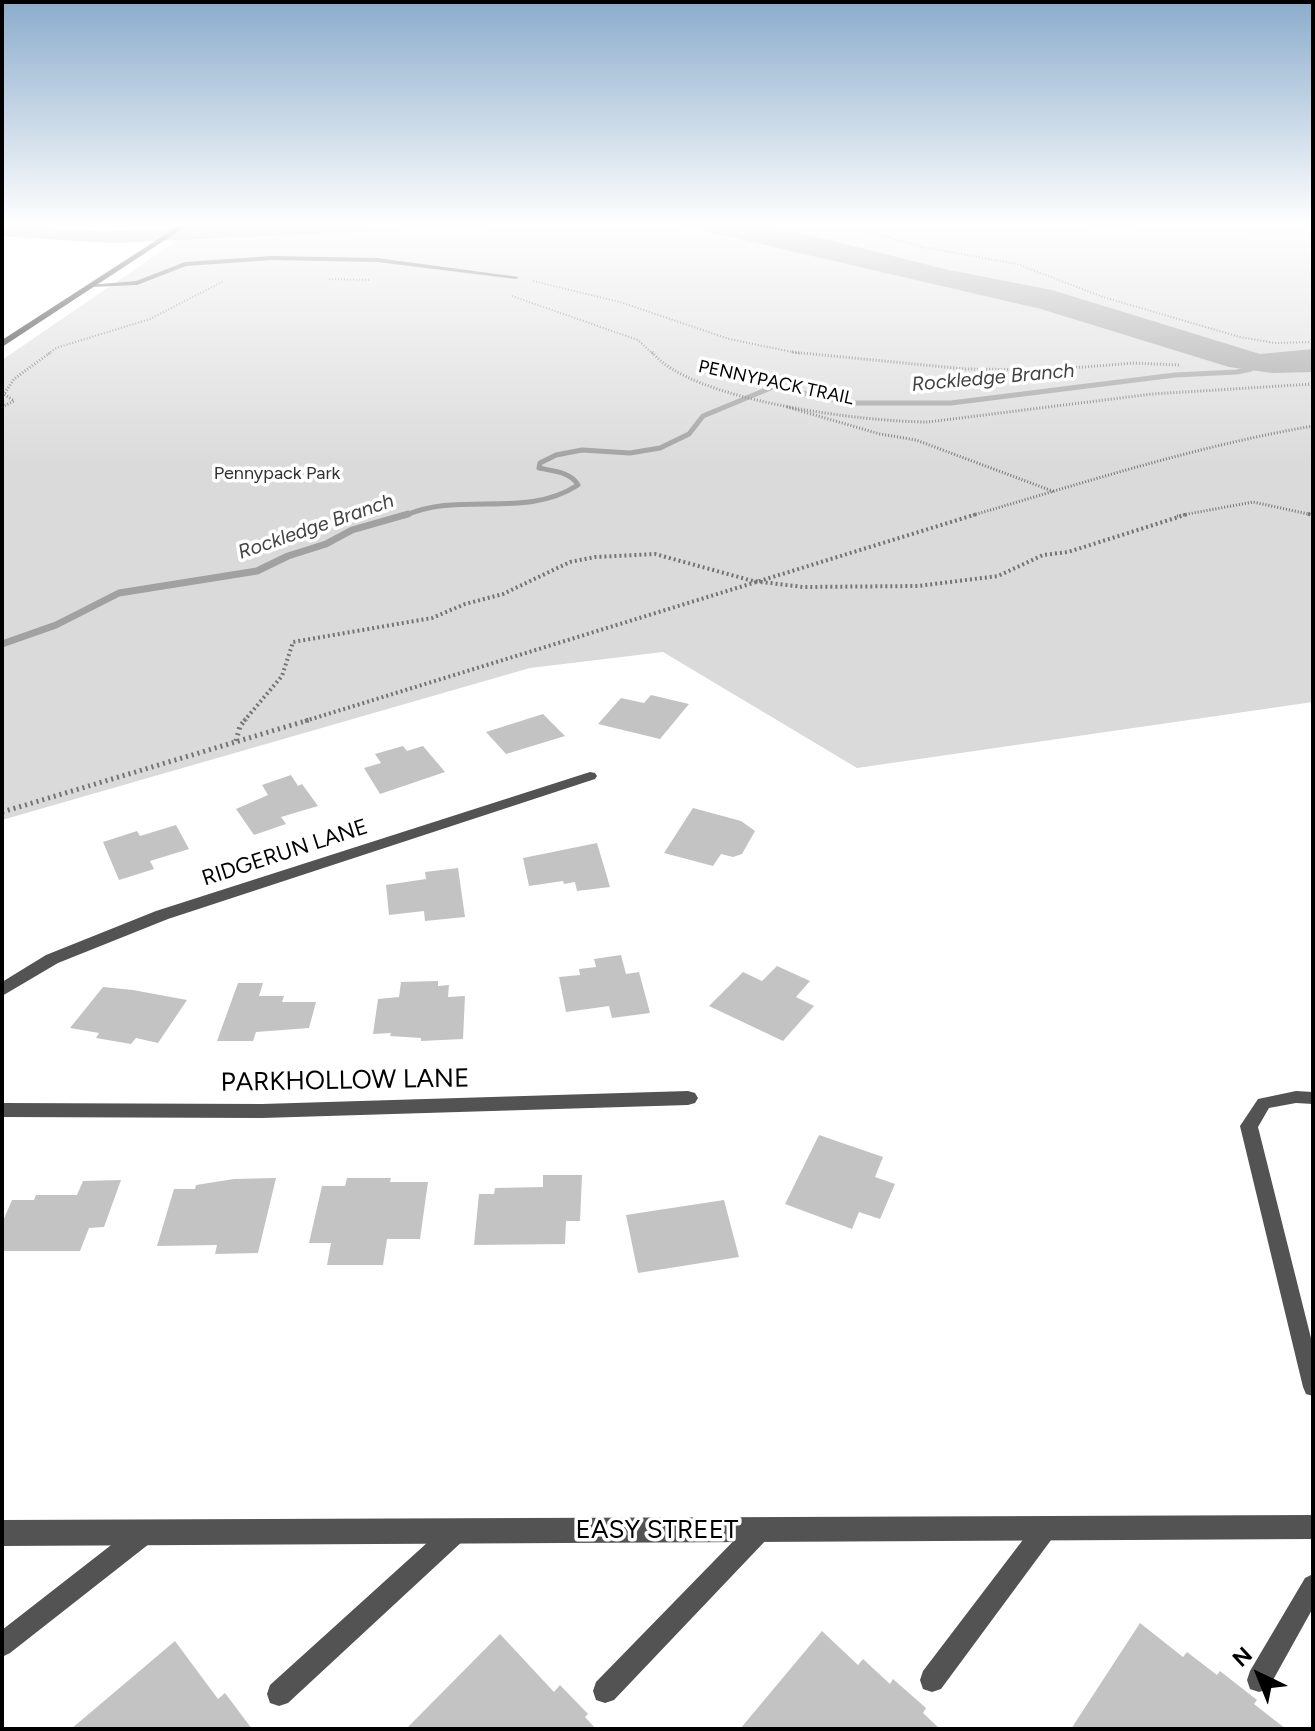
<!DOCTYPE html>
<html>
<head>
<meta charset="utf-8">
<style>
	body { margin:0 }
	#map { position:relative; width:1315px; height:1731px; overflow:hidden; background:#fff; font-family:Figtree,sans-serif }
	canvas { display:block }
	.frame { position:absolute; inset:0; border:4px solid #000; pointer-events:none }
	.north { position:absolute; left:1219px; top:1635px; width:80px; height:80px; -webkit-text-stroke:6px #fff; paint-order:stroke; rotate:317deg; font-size:22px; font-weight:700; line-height:32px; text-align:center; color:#000 }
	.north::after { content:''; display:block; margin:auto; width:28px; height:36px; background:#000; clip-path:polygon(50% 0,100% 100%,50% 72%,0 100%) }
</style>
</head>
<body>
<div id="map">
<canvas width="1315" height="1731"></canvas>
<div class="frame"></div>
<div class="north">N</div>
</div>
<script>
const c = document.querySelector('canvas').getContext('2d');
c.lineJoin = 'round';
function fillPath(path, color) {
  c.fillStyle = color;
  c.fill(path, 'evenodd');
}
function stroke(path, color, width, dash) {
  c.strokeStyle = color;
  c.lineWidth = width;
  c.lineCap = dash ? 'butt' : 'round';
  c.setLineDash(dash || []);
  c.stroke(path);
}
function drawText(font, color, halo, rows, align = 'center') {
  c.font = font + ' Figtree,sans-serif';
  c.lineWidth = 7;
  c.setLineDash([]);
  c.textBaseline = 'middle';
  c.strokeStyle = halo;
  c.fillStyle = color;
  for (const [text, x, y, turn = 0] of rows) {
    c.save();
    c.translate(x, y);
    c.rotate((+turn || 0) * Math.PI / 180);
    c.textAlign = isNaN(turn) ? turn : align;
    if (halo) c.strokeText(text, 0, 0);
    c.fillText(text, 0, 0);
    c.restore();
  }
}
fillPath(new Path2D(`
	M204,225h1109v477l-456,66 -194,-116 -133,16 -528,152v-460l164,-112z`), '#dadada');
fillPath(new Path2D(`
	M2,225l104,6 130,-6h270l-394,18 -100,-6 -10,-2z
	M679,225h90l180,45 103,20 208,64 53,-5v23l-41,1 -43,-6 -188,-58z`), '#a1a1a1');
stroke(new Path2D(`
	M404,516c56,-26 120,4 174,-31 -7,-13 -25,-14 -39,-17l1,-5 16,-8 26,-5 48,3 30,-5 29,-14 14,-18 70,-29 78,16h100l224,-28 62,-3 14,-3 5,-5`), '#a1a1a1', 5);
stroke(new Path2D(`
	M2,644l54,-19 63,-32 138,-22 31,-15 38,-12 26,-14 56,-16`), '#a1a1a1', 7);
fillPath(new Path2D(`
	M651,695l38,9 -29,35 -62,-15 23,-26 23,5z
	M543,714l22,22 -59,18 -20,-22z
	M403,746l4,5 16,-5 22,26 -65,22 -16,-26 17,-5 -6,-9z
	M291,775l7,11 4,-2 16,22 -37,11 5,7 -32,11 -18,-26 32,-14 -6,-10z
	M693,808l48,13 14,10 -13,23 -9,3 -12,-3 -8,12 -49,-13z
	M176,825l13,24 -39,12 4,8 -35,11 -16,-38 34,-11 3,5z
	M597,843l13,44 -33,4 -2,-9 -11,2 -1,-3 -34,5 -6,-28z
	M458,868l7,49 -40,4 -1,-10 -35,4 -3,-30 40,-6 -1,-7z
	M621,955l5,19 13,-2 11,41 -38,5 -3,-12 -43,6 -7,-35 21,-2 -1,-6 17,-2 -2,-8z
	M777,966l33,15 -14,16 18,9 -31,35 -74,-35 34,-34 19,9z
	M438,981v5l11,-1 -1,12 17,-1 -2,43 -42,2v-3l-31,-2 1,-3 -18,1 5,-35 21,-2 2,-15z
	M238,983h25l-4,13h25l-2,6h34l-7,26 -53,4 -3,9h-36z
	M103,987l30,3 54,10 -29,43 -22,-5 -5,6 -35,-6 3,-5 -29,-5z
	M819,1135l64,22 -8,20 20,7 -15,35 -21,-7 -7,17 -67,-25z
	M543,1175h39l-2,46h-14l-1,23 -91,1 5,-51h15l1,-6 48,-1z
	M276,1178l-18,75 -43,1 2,-9 -60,1 17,-57h21l1,-4 38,-6z
	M347,1178h44l-1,4h38l-8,57h-33l-4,26h-56l4,-22h-22l13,-57h23z
	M121,1180l-17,47 -15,1 -9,23h-78v-28l10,-23h22l2,-5h41l6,-14z
	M724,1200l15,57 -101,16 -12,-58z
	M1140,1623l43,34 4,-5 30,23 3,-4 37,29 -3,4 32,25h-215z
	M822,1631l36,34 5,-6 27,25 3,-5 33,29 -3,5 17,16h-200z
	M500,1634l54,58 6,-7 28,29 -3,3 11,12h-190z
	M175,1641l43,58 7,-6 27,36h-181z`), '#c3c3c3');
stroke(new Path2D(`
	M845,225l78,22 94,17 86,33 137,40 35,6 38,-1
	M1083,225l230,9
	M329,279l42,1
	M533,281l87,21 109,37 73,15
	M512,296l126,44 15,14
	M48,354l8,-6 94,-29 74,-38`), '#757575', 2, [1, 2]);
stroke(new Path2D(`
	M652,352c38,49 214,70 276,70l224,-28 161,-10
	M792,352l173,17 81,1 88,-7 45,2
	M2,407l12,-6 -10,-7 10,-15 37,-27
	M787,407l93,27 36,6 139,52
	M970,516c113,-33 226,-70 343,-90
	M1177,516l76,-14 60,13`), '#757575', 3, [1, 2]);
stroke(new Path2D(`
	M1308,514l5,1
	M244,721l38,-45 11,-34 139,-24 33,-14 38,-10 67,-32 25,-5 60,-3 98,27 50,6 115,-1 80,-10 45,-21 25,-3 120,-38
	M305,721l672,-207`), '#757575', 4, [2, 3]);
stroke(new Path2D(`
	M236,741l4,-15 6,-7
	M2,812l310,-93`), '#757575', 5, [2, 4]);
fillPath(new Path2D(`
	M272,256l105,2 142,19 -3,2 -139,-17 -105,-2 -86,6 -49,19 -45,2 -3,-2 47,-4 49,-19z
	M1296,1091l17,1v12l-17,-1 -27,5 -11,19 55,219v50l-7,-2 -3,-7 -63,-261 18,-27z
	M1046,1517l8,3 3,8 -3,8 -113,153 -9,3 -9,-3 -3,-9 3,-9 115,-151z
	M760,1519l8,3 3,8 -3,8 -154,162 -9,3 -9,-3 -3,-9 3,-9 156,-160z
	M457,1520l8,3 3,8 -3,8 -177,164 -9,3 -9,-3 -3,-9 3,-9 179,-162z
	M141,1525l8,3 3,8 -3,8 -139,109 -8,4v-27l131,-102z
	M1313,1574v34l-45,81 -9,3 -9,-3 -3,-9 3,-9 55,-93z`), '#535353');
fillPath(new Path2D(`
	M590,772l5,1 2,3 -2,3 -427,140 -110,44 -56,33v-14l44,-27 110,-44z
	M688,1091l7,2 3,5 -3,5 -7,2 -426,13 -260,-1v-14l260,1z
	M1313,1515v24l-1311,7v-26z`), '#535353');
fillPath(new Path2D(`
	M180,225h8l-186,122v-7z`), '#202020');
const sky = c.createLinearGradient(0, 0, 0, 467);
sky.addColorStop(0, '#8baccc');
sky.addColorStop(0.48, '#fff');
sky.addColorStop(1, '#ffffff00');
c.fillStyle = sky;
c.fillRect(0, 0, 1315, 467);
drawText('18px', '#000', '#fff', [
	["PENNYPACK TRAIL",776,383,12]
]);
drawText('18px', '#313131', '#fff', [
	["Pennypack Park",277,474]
]);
drawText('italic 20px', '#424242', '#fff', [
	["Rockledge Branch",993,378,-5],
	["Rockledge Branch",316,527,-19]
]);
drawText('22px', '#000', '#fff', [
	["RIDGERUN LANE",285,853,-18]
]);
drawText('26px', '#000', '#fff', [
	["PARKHOLLOW LANE",345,1081,-1],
	["EASY STREET",657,1530]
]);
</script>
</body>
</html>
